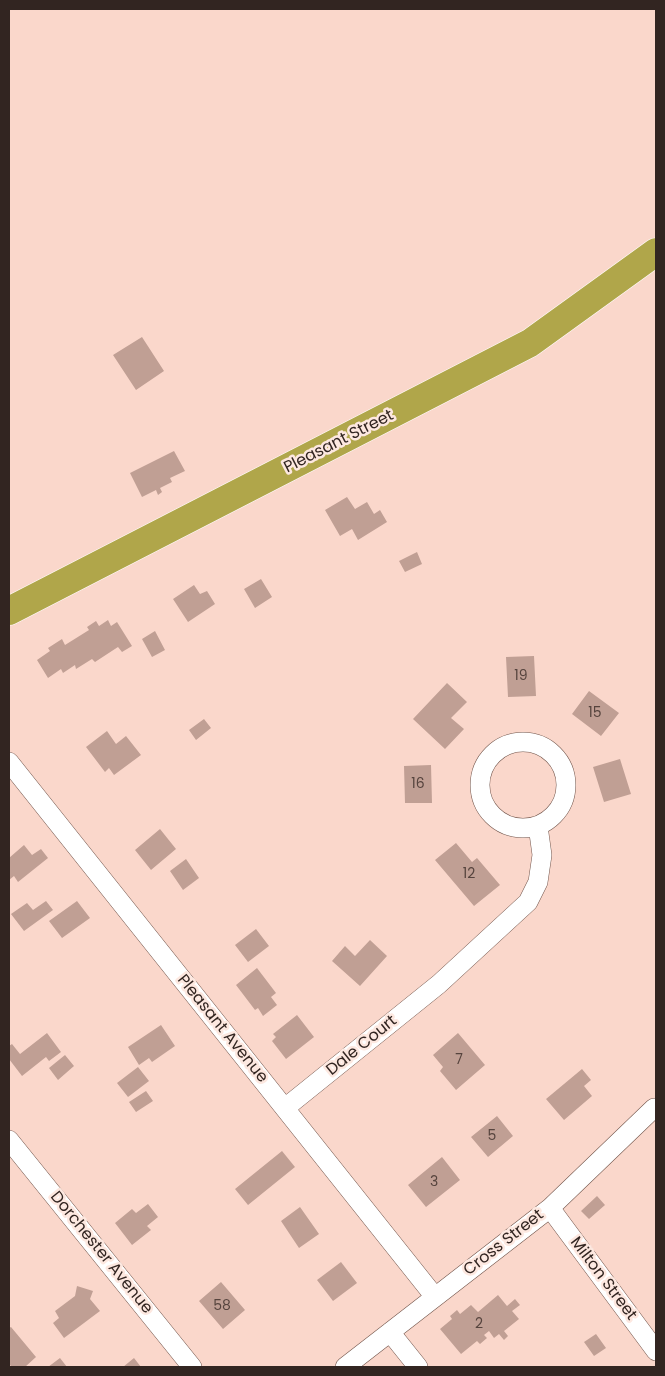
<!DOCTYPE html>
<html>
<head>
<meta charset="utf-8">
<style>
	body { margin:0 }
	#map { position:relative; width:665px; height:1376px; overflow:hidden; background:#fad7cb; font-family:Poppins,sans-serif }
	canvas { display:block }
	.frame { position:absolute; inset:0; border:10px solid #322521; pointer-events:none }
</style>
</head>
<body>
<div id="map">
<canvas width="665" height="1376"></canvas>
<div class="frame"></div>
</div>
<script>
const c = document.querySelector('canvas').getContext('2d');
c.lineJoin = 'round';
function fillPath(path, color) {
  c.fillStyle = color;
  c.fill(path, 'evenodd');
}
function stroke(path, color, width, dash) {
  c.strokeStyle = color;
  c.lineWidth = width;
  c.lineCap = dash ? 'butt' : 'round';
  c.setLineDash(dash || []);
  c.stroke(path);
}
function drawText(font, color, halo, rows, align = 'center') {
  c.font = font + ' Poppins,sans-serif';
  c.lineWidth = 5;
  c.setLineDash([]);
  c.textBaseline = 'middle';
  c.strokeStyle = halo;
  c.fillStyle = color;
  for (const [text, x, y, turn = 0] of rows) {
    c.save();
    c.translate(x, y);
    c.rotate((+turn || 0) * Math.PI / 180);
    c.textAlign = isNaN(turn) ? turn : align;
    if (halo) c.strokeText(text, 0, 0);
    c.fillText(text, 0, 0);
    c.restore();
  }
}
fillPath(new Path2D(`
	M142,337l22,34 -28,19 -23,-35z
	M174,451l11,20 -15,7 2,4 -12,6 2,4 -4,3 -2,-5 -14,7 -12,-24z
	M347,497l8,12 12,-7 7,12 6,-4 7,12 -29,18 -6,-11 -12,7 -15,-26z
	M417,552l5,12 -17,8 -6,-11z
	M261,579l11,18 -17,11 -11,-19z
	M194,585l6,9 7,-3 8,13 -27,18 -15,-23z
	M108,620l3,6 6,-4 15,24 -10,6 -4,-5 -23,15 -3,-3 -16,10 -1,-4 -12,8 -2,-4 -13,9 -11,-18 13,-9 -2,-3 14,-9 3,6 24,-15 -2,-3 9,-6 3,5z
	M155,631l10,19 -13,7 -10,-18z
	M534,656l2,40 -28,1 -2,-40z
	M447,683l20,19 -16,16 13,11 -19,20 -32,-30z
	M589,691l30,22 -18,23 -29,-22z
	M204,719l7,9 -15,12 -7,-10z
	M107,731l9,13 10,-8 15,19 -27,20 -5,-7 -4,4 -19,-25z
	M620,759l11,35 -27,8 -11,-35z
	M431,765l1,38h-27l-1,-37z
	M160,829l16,20 -25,21 -16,-20z
	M456,843l16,19 5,-4 23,27 -26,21 -39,-46z
	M24,845l8,10 9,-6 7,9 -30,24 -4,-6 -5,4v-22z
	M186,859l13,19 -16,12 -13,-19z
	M46,901l7,9 -29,21 -13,-17 16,-11 6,7z
	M77,901l13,17 -28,20 -13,-17z
	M256,929l13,17 -21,16 -13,-17z
	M370,940l17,16 -27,30 -28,-25 13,-15 10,10z
	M257,968l19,25 -5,4 6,8 -14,11 -5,-8 -3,2 -19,-25z
	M297,1015l17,22 -28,22 -14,-18 4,-4 -3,-3z
	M161,1025l14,21 -23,16 -3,-4 -10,7 -11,-18z
	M47,1033l14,19 -12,9 -3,-4 -24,19 -13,-17v-13l3,-2 8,10z
	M458,1033l27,32 -29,25 -16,-19 3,-4 -10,-12z
	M65,1055l9,11 -16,14 -9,-12z
	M138,1067l11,14 -21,16 -11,-14z
	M582,1069l9,11 -7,6 8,10 -28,24 -18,-21z
	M146,1091l7,10 -17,11 -7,-10z
	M497,1116l16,20 -25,21 -17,-20z
	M282,1151l13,16 -47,38 -13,-16z
	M442,1157l18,23 -34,27 -18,-22z
	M597,1196l8,9 -16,14 -8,-8z
	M148,1204l10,13 -11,9 4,4 -19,15 -17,-22 17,-14 4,4z
	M300,1207l19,27 -20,14 -18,-27z
	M341,1262l16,21 -24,18 -16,-21z
	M221,1282l24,28 -22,19 -24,-28z
	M77,1286l16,5 -3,8 10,12 -36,27 -11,-15 6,-5 -4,-7 20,-15z
	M498,1295l9,11 8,-7 5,6 -8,6 7,8 -15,12 4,5 -4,4 -5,-6 -5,4 -5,-7 -5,4 3,3 -7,6 -3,-3 -16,13 -21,-25 12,-10 -2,-3 7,-6 3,4 11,-9 7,7z
	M11,1327l25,30 -11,10h-13l-3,-3v-36z
	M596,1334l10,14 -12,8 -10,-14z
	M60,1358l7,9h-19z
	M134,1358l7,9h-18z`), '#c09f94');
const minor = new Path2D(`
	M480 785a43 43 0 1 1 86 0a43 43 0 1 1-86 0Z
	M9,762l426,535
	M285,1108l154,-124 89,-82 10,-20 4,-27 -4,-29
	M9,1140l183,227
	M550,1208l106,143
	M390,1332l28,35
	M345,1367l205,-159 104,-100`);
const trunk = new Path2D(`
	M9,611l521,-268 126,-91`);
stroke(minor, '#71544a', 20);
stroke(trunk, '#fff', 29);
stroke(minor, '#fff', 19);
stroke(trunk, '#b0a64a', 28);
drawText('14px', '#56443e', null, [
	["19",521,676],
	["15",595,713],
	["16",418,784],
	["12",469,874],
	["7",459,1060],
	["5",492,1136],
	["3",434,1182],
	["58",222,1306],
	["2",479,1324]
]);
drawText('16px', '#322521', '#fde8e0', [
	["Pleasant Street",339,442,-27],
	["Pleasant Avenue",222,1029,51],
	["Dale Court",362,1046,-39],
	["Cross Street",504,1243,-38],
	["Dorchester Avenue",101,1253,51],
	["Milton Street",603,1279,53]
]);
</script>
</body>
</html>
